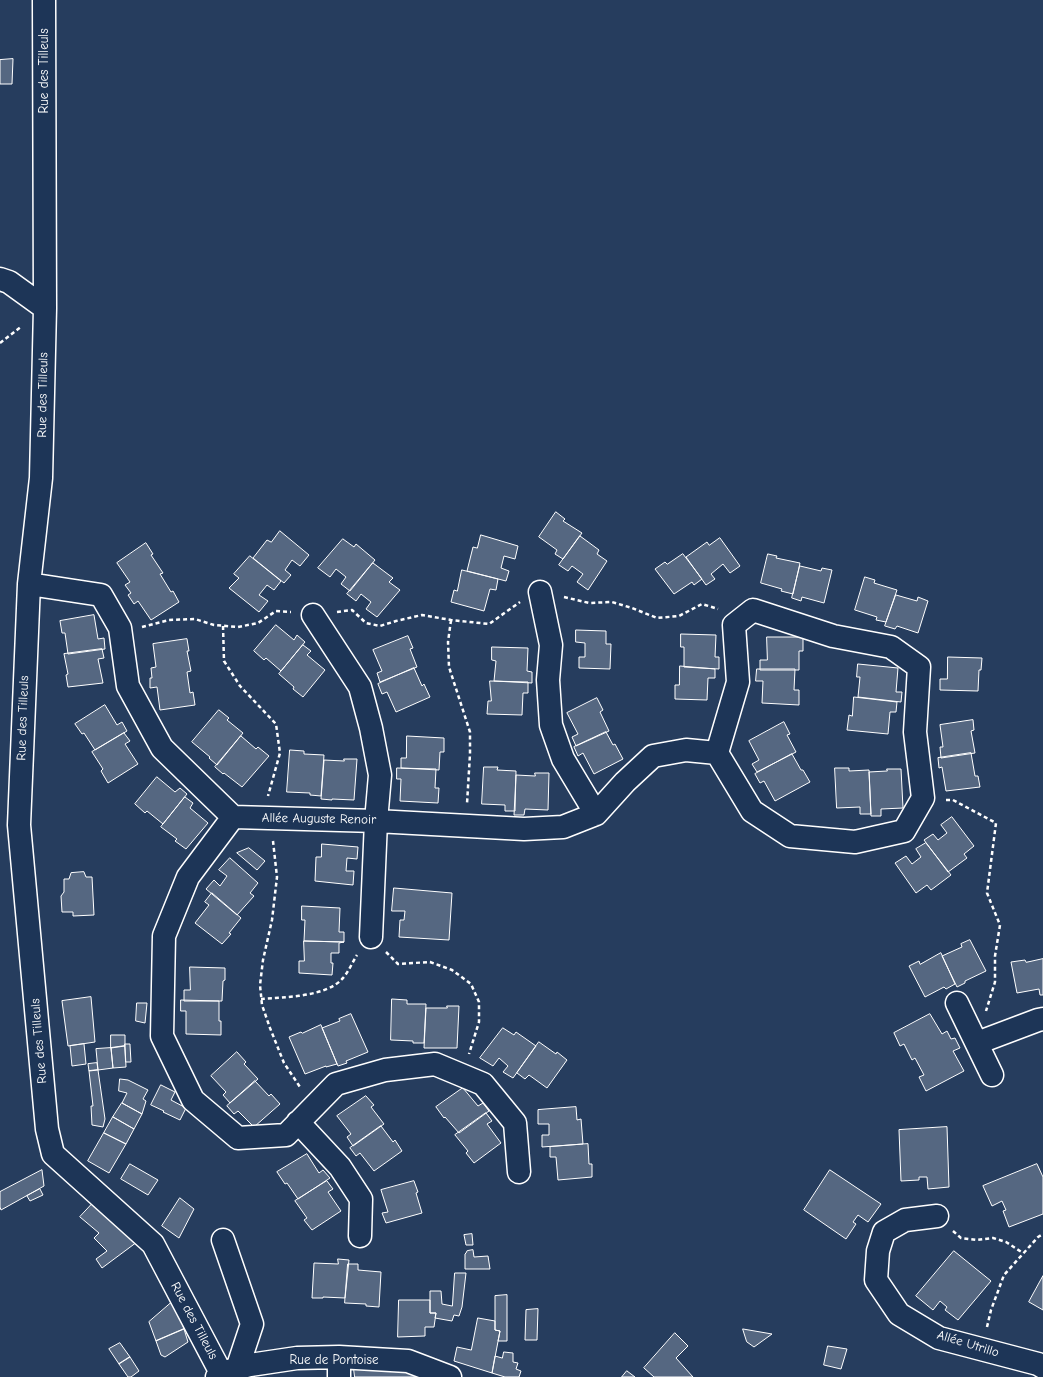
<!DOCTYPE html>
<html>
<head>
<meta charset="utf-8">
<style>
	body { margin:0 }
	canvas { display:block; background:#263d5e }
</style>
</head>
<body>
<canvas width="1043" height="1377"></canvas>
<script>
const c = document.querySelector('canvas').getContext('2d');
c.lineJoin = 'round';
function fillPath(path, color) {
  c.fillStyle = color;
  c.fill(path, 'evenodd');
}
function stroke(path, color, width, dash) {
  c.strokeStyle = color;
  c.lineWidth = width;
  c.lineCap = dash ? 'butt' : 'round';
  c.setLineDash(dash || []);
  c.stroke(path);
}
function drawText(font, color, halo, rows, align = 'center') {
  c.font = font + ' "Comic Neue",sans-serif';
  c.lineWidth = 3.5;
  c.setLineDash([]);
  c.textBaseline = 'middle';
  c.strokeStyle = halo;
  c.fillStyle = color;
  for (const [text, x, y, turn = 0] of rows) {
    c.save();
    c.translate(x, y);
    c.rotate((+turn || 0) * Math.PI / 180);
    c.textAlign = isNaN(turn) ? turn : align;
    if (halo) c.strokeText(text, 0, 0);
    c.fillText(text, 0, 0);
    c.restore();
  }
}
const building = new Path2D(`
	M13,59l-1,25h-12v-24z
	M556,512l9,7 -2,2 19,12 -19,26 -8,-5 2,-4 -18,-13z
	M280,531l29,24 -9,11 -8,-6 -7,10 6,5 -7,8 -31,-25 14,-18 4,2z
	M481,535l37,11 -3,13 -11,-3 -3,12 8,3 -3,10 -39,-10 6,-24 4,1z
	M580,536l19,14 -2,4 10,7 -19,29 -11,-8 6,-8 -11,-8 -4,5 -9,-6z
	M720,538l20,28 -10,7 -7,-9 -12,10 4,5 -9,6 -20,-28 21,-15 2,3z
	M343,539l11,8 2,-3 19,16 -25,31 -9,-7 5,-7 -10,-8 -6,8 -12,-9z
	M146,543l7,11 -2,1 12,18 -3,1 11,18 2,-1 6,11 -28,18 -13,-19 -4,3 -6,-9 3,-2 -6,-8 5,-3 -13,-19z
	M683,554l19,25 -8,6 -2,-3 -18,12 -19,-25 10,-7 2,2z
	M768,554l9,2 -1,2 24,5 -7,31 -12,-3 1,-2 -21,-6z
	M250,556l31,25 -7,9 -7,-5 -8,10 9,6 -9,11 -30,-24 10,-10 -5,-4z
	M373,563l20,15 -4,4 11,8 -23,27 -11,-8 5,-7 -10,-8 -5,7 -9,-7z
	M800,566l21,5 1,-3 10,2 -8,33 -22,-6 -1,4 -9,-3z
	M462,570l36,9 -2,11 -6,-1 -6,22 -33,-9 3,-12 3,1z
	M865,577l10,3 -1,3 23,7 -11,32 -10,-2 1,-3 -22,-7z
	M896,595l21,6 1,-4 10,4 -10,32 -21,-7 -2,3 -10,-3z
	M94,615l4,24 6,-1 1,11 -37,5 -3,-21h-3l-2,-12z
	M276,625l18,15 3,-5 8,7 -24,29 -15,-13 -2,2 -10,-9z
	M576,630l30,1v13h5l-1,25 -31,-1v-11h6v-14l-9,-1z
	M681,634l35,1 -1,22h4v12l-35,-2v-20h-3z
	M408,636l5,12 -3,1 7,18 -37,15 -3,-9 5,-2 -9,-21z
	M767,637h36v14h-4v19h-39v-10h7z
	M187,639l2,12h-2l4,20 -4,1 3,21 3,-1 2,13 -35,5 -3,-23 -7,1v-10h2l-1,-10 5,-1 -3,-23z
	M303,645l8,6 -4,4 18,15 -22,27 -10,-8 1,-2 -15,-13z
	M492,647l36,1 -1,23 5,1v11l-38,-2 2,-20 -4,-1z
	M102,649l2,9 -6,1 5,24 -35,4 -2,-12 2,-1 -4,-20z
	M948,657l34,1 -1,12h-2l-1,21 -38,-1v-11h7z
	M858,664l40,4 -2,24h6l-1,10 -43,-5 2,-20h-3z
	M680,666l35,3v9h-7l-1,22 -32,-1v-14h4z
	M414,668l8,18 2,-2 6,13 -34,15 -9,-20 -5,2 -4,-10z
	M757,669h38l-1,21h5v15l-37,-2 1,-22h-7z
	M490,681l38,1v11h-5l-1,22 -35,-1 1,-13h3z
	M854,697l43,5 -1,10h-6l-2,22 -41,-4 2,-15 3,1z
	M597,698l6,12 -3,2 9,19 -33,15 -4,-9 6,-3 -11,-21z
	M105,705l12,20 5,-3 5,9 -32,19 -11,-17 -2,1 -7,-10z
	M219,710l10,8 -2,2 16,13 -26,32 -8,-7 1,-1 -18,-15z
	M973,720l1,10 -3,1 4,22 -34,5 -1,-11h3l-3,-22z
	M784,722l6,12 -3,1 9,17 -39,20 -5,-8 7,-4 -10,-19z
	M606,732l7,13 2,-1 8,15 -29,15 -11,-21 -5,3 -4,-9z
	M124,733l6,8 -5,3 13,20 -30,19 -7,-12 2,-2 -11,-17z
	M241,736l15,13 2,-2 11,9 -27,31 -18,-14 -1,1 -8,-7z
	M407,736l37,2v14h-4l-1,18 -38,-2v-10h5z
	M290,750l14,1v3l20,1 -3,41 -11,-1v-2l-23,-1z
	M971,753l4,23h3l2,11 -34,4 -4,-24 -3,1 -1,-10z
	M792,754l9,16h2l7,12 -35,19 -11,-20 -4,2 -5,-9z
	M344,759h13l-3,41 -22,-1v1l-11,-1 3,-39 20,1z
	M484,767h14l-1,3 19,1 -1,40h-10v-6l-23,-1z
	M397,768l39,1 -1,19h4l-1,15 -38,-2 1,-22h-4z
	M835,768h14v3l20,-1 2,44h-11v-7l-23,1z
	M887,769h14l2,39 -22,1v7h-10l-2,-44 18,-1z
	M535,773h14l-1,37 -23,-1 -1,6h-10l2,-40 19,1z
	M157,777l18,15 5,-4 7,6 -24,30 -16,-13 -2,2 -10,-9z
	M185,797l8,6 -3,5 18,15 -22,26 -11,-8 2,-2 -16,-12z
	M952,817l22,29 -10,8 3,4 -19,14 -24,-32 9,-6 5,6 9,-7 -6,-8z
	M926,843l25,32 -20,15 -4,-5 -11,8 -21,-30 11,-7 6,8 9,-7 -5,-8z
	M322,844l36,3 -1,12 -10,-1 -1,13h8l-1,14 -38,-4 1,-24h5z
	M249,848l16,13 -8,9 -20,-17z
	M230,858l28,25 -8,10 4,3 -17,19 -31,-26 8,-9 6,6 7,-10 -8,-6z
	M84,872l2,5h6l2,38 -21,1v-4h-11l-1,-16 3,-4v-13h5l2,-6z
	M394,888l58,5 -3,47 -50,-3 1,-17h4l1,-9h-13z
	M212,893l29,25 -12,15 2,1 -9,10 -27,-21 14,-18 -4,-3z
	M302,906l38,2 -1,24h5v10l-40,-1 1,-21h-3z
	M970,940l16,31 -21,10v2l-8,4 -15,-31 20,-9 -1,-3z
	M304,941l40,1 -5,1v10h-8v10h2l-1,12 -33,-2v-12h5z
	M941,953l14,31 -9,5 -2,-2 -19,10 -16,-31 10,-5 1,3z
	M1043,959v36h-3l-1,-6 -22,4 -6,-31 14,-2 1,2z
	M190,967l35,1v12l-2,1 -1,20h-38v-11h6z
	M91,997l4,45 -27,4 -6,-45z
	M392,999l15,1v4h19l-2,39h-11v-2l-22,-1z
	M181,1000l38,1v20h2v14l-35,-1v-23h-5z
	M137,1003h10l-2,20 -9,-2z
	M447,1006h12l-2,42h-33l2,-40h21z
	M351,1014l17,38 -22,9 1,2 -9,3 -16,-38 18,-7 -1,-2z
	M930,1014l12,20 5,-3 4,8 4,-1 5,10 -7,3 11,20 -38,20 -7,-14 5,-2 -9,-17 -3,2 -8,-16 -4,2 -6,-13z
	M321,1025l16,39 -11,3v-1l-21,8 -16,-37 12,-5 1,1z
	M503,1028l11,7 2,-3 20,14 -23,32 -10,-6 5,-6 -9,-8 -6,8 -13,-8z
	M111,1035h14v11l-14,2z
	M539,1042l17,12 1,-2 10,8 -20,28 -18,-13 -4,4 -8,-6z
	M84,1044l2,20 -14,2 -2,-20z
	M125,1044h5v1l1,17h-5z
	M125,1046l1,21 -13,1 -2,-20z
	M111,1048l2,20 -15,2 -2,-21z
	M237,1052l9,10 -2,2 14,15 -28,24 -7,-8 3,-3 -15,-16z
	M97,1063l1,7 -9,1 -1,-7z
	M98,1070l7,49 -2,8 -11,-2 -1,-19h2l-4,-35z
	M120,1079l8,1 20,10 -5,9 3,2 -4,13 -20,-11 5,-10 -8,-2z
	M255,1081l14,15 2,-2 9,10 -26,23 -16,-16 -4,3 -7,-8z
	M161,1085l14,7 -4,8 15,8 -6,12 -17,-8 1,-1 -13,-6z
	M463,1088l15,18 5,-3 6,8 -30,22 -14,-16 -1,1 -8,-11z
	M366,1096l8,9 -3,2 13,17 -31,22 -6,-9 4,-3 -14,-18z
	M122,1103l20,11 -8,15 -21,-12z
	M576,1107l1,13 4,-1 2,25 -41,3v-12h7v-11h-11v-14z
	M486,1113l6,8 -5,3 14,19 -27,20 -8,-10 2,-2 -13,-16z
	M113,1117l21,12 -8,15 -22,-11z
	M381,1126l12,16 2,-2 7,11 -28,20 -14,-18 -4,3 -6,-8z
	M947,1127l2,60 -21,2 -1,-12h-8v3l-18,1 -2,-51z
	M104,1133l22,11 -17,29 -21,-12z
	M588,1144l1,20h3v13l-34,3 -2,-23h-6v-10z
	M307,1154l12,19 4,-3 7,8 -32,21 -11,-16 -2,1 -8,-12z
	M130,1164l28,16 -10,15 -27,-16z
	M1037,1164l6,13v37l-34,13 -6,-16 3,-1 -4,-9 -10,5 -9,-20z
	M42,1170l2,16 -43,24 -1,-3v-15z
	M830,1170l51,34 -13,18 -10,-7 -5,7 3,2 -10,15 -42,-29z
	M327,1181l6,8 -5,3 13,19 -29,19 -8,-10 3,-2 -12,-17z
	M414,1181l4,11 -2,1 6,20 -36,10 -4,-10 6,-1 -7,-22z
	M40,1189l3,6 -13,6 -3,-5z
	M180,1198l14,11 -15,29 -17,-12z
	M94,1202l43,40 -35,26 -6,-9 11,-8 -13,-13 5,-5 -19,-16z
	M472,1234l1,11h-7l-2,-10z
	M473,1250l1,7 14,-1 2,13h-25v-15l1,-1 1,-2z
	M954,1251l37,30 -33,39 -13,-10 2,-3 -7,-6 -7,9 -17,-14z
	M338,1259l11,1 -4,38 -22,-1v1h-11l2,-35 24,1z
	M348,1264h10v6l23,2 -2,35 -13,-1v-2l-21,-1z
	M455,1273h11l-4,34 -3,9 -5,-1 -2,6 -17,-3 1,-5h-6v-22h11l1,13 10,2z
	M1043,1276v34l-14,-8z
	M507,1295v46h-9l2,-10 -5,-1v-34z
	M399,1300h31v13h6l-2,14h-9v9l-27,1z
	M171,1303l9,13 4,13 -28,12 -7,-19z
	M538,1309l-1,31h-12l1,-30z
	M478,1318l17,3v9l5,1 -8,42 -38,-12 3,-14 14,3z
	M184,1329l4,13 -23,15 -4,-2 -5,-14z
	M743,1329l29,5 -18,13 -7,-5z
	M675,1333l13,13 -12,12 17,19h-39l-10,-9z
	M120,1343l10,14 -11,7 -10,-15z
	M828,1346l19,3 -6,20 -17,-4z
	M504,1352l9,1v9l5,1 -2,6 5,2 -2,6h-14l-13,-4 3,-17 7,2z
	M130,1357l9,14 -8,6h-3l-9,-13z
	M354,1369l47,1 18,7h-64z
	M627,1371l8,6h-13z`);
fillPath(building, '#556781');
stroke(building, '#fff', 1);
const minor = new Path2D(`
	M44,0l1,308 -4,170 -12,106 -10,241 28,304 6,25 100,90 68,129
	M0,279l9,3 36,26
	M29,584l72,11 19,33 8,58 34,62 71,69 143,4 148,8 39,-2 33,-13 29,-32 28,-26 33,-6 31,3 35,58 38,25 65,6 49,-11 19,-33 -8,-66 4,-65 -28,-20 -58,-11 -80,-26 -19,15 4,57 -21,71
	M540,592l11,53 -3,35 3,45 12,34 33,55
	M313,615l47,72 11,41 9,47 -4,46 -5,116
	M233,817l-45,60 -24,59 -2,100 31,64 45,38 48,-3 50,-51 49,-14 50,-6 48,20 32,39 4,49
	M957,1003l35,72
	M977,1043l61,-23 5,-1
	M298,1122l42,45 21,32 -1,37
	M937,1216l-32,4 -21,12 -6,19 -2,29 23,34 40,24 99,26 5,3
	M223,1240l29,84 -15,45
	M217,1377l4,-4 29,-8 47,-7 42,-1 69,4 42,16
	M339,1377v-20`);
stroke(minor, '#fff', 25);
stroke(new Path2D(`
	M0,343l22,-17
	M564,597l25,6 23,-1 20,6 25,10 22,-2 23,-12 16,5
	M337,612l15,-2 14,13 14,3 16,-5 26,-6 29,5 38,4 31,-22
	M451,620l-3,22 1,25 21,65v22l-3,50
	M223,626l1,35 16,25 36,38 4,29 -12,43
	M142,627l27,-7 26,-1 19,6 24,2 20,-4 18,-12 15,1
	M946,800h7l43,23 -9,70 13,32 -5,31v26l-9,29
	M273,841l4,36 -5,43 -9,40 -3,25 2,20 8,23 14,35 16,24
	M386,952l12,12 32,-2 22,8 19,14 8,18v20l-10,32
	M261,999c23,-2 65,-2 81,-20 6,-6 10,-16 15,-24
	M953,1231l8,7 16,2 16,-2 13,4 17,11
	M987,1327l4,-17 13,-35 34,-38 5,-3`), '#fff', 2.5, [4, 3]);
stroke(minor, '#1d3557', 22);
drawText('13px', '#fff', '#1d3557', [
	["Rue des Tilleuls",44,71,-90],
	["Rue des Tilleuls",43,395,-89],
	["Rue des Tilleuls",23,718,-88],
	["Allée Auguste Renoir",319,819,1],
	["Rue des Tilleuls",39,1041,-95],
	["Rue des Tilleuls",194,1321,62],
	["Allée Utrillo",968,1344,17],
	["Rue de Pontoise",334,1360]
]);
</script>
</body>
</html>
